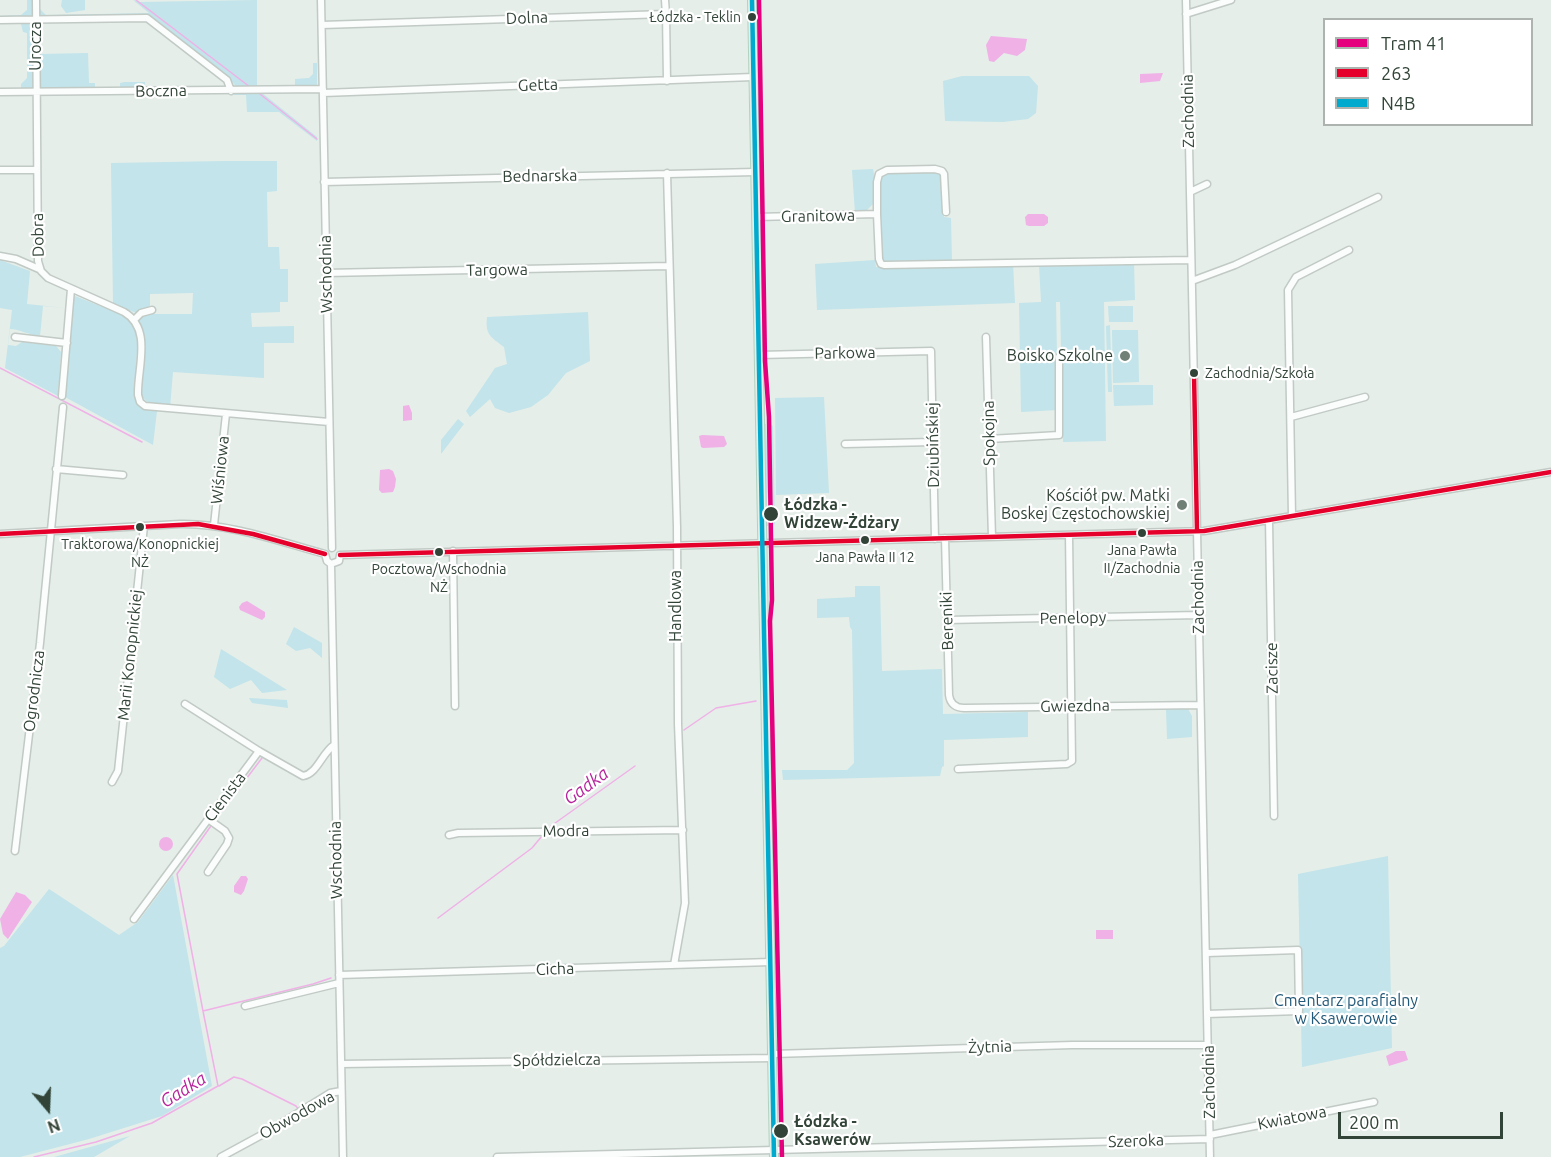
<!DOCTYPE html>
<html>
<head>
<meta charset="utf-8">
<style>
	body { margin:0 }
	#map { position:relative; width:1551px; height:1157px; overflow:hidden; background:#e5eee9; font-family:Ubuntu,sans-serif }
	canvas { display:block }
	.legend { position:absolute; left:1323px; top:18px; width:210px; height:108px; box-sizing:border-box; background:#fff; border:2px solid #adb4af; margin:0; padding:8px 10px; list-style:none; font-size:18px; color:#324438 }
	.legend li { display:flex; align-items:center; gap:12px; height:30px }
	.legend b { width:30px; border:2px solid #adb4af }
	.north { position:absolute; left:18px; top:1079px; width:60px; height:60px; -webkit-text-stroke:4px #fff; paint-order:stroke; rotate:161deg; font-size:16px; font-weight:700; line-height:24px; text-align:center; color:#324438 }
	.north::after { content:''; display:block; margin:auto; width:21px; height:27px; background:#324438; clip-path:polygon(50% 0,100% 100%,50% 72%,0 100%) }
	.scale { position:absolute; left:1338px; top:1112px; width:165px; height:27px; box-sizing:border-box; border:3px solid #324438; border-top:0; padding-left:8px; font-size:18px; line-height:21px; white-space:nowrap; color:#324438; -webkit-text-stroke:4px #fff; paint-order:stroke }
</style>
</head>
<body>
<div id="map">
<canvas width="1551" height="1157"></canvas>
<ul class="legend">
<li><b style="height:8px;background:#e5007d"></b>Tram 41</li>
<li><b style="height:8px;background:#e4002b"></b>263</li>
<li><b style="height:8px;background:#00a9ce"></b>N4B</li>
</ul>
<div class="north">N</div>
<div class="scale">200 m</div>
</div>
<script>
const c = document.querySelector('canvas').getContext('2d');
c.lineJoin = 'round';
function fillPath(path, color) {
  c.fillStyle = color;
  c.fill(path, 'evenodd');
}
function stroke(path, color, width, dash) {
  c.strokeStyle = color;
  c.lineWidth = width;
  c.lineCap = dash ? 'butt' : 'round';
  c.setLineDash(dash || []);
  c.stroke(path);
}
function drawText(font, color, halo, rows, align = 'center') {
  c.font = font + ' Ubuntu,sans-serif';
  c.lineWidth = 4.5;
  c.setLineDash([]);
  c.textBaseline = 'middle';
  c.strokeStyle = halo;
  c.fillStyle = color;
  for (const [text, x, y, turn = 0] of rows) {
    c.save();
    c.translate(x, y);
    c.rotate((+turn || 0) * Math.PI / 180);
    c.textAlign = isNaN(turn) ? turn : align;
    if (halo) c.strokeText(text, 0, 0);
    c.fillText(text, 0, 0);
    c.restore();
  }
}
fillPath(new Path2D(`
	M27,0h7v13l-2,3 -32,2v-2l21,-1 6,-5z
	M38,0h2v9l6,6 103,-2 -16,-13 7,2 117,-2v88l-19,1 -9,-11 -79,-62 -108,1 -4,-3z
	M62,0h23v10l-19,3 -5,-7z
	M3,22h28l2,3v64l-12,1v-6l6,-6v-45l-4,-1 -2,-8h-18z
	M38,50l2,4 48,-1 1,30h6v7l-55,-1 -2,-3z
	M313,63h4v21l-1,2 -21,1v-8l14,-1 4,-4z
	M962,76h67l9,10 -2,27 -8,6 -25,3 -58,-1 -2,-40z
	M125,82h20v7l-25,1v-7z
	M316,91l1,2h-55l55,44v4l-38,-29h-32l-1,-17h-12v-2z
	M225,161h52v30l-10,1 1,55h11l1,22h8v33h-8v10l-29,1 1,14 42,-1v17h-30v35l-91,-6 -3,36c-12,-3 -26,-2 -30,-17l4,-55 -5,-18 6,-4h47l1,-21 -43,1v12l-14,7 -23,-10 -2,-140z
	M873,169l1,5v29l-9,9 -10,1 -3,-43z
	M933,171l7,3 3,6 1,37 7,1 1,44 -68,-1 -3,-2 -2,-75 3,-8 6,-4z
	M0,260l30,11 -3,33 38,4 -22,-2 -3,30c-12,-1 -20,-7 -30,-7l-2,16 8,1 6,-4 34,4 5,6 -3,44 -53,-28 7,-58 -12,-2z
	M875,260l1,7 137,-4 2,40 -198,7 -2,-46z
	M1134,262l1,38 -31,2 2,139 -43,1 -3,-140h-4l2,108 -37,2 -2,-109 22,-1 -2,-38z
	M75,296l55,22 8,15 -3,56 7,18 15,4 -4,34 -88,-48 7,-96z
	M1108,306h25v16h-24z
	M588,312l2,49 -24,12 -18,22 -17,12 -22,6 -14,-5 -5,-9 -20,18 -4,-6 29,-43 12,-4 -3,-17c-13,-10 -19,-12 -17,-30z
	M1110,325l2,67h-4l-2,-66z
	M1112,330h26l1,52 -26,1z
	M1113,385h40v20l-39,1z
	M824,397l5,96 -53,2 -1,-97z
	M458,419l6,5 -23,30v-14z
	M764,424h2l3,59 -3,26 2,17h-2z
	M770,424l3,2 2,98 -3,2z
	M855,586h25l2,85 60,-2 1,45 85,-2v25l-84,3v26l-2,1 -2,9 -157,4 -1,-10h65l7,-7 -2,-133 -2,-3 -1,-10 -32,1v-19l38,-2z
	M294,627l28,16v15l-12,-10 -14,3 -10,-7z
	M221,649l66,41 -25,3 -11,-13 -21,9 -16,-12z
	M249,698l38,2 1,8 -36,-5z
	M1166,709h22l4,7v21l-25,2z
	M1388,856l4,192 -90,19 -4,-193z
	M173,875l39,211 -50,30 -73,23 -69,18h-20v-209l4,-2 45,-57 70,46 19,-13z
	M130,1136l-36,21h-40z`), '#c2e4ea');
fillPath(new Path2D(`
	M991,36l36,3 -2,11 -8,6 -13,-3 -10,9 -5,-1 -3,-16z
	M1163,73l-3,8 -20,2v-9z
	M1028,214h16l4,3v6l-4,3h-15l-3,-1 -1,-8z
	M409,405l3,8v7l-9,1v-15z
	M702,435l22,1 3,8 -3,3 -21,1 -2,-1 -2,-11z
	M389,469l4,2 3,8 -1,8 -2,5 -11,1 -3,-3 1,-20z
	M247,601l18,11v5l-3,3 -22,-10 -1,-3 3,-4z
	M159 844a7 7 0 1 1 14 0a7 7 0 1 1-14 0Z
	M241,876h5l2,3 -4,12 -3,4 -7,-3v-6z
	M16,892l9,3 7,7 -24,37 -5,-5 -3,-15z
	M1096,930h17v9h-17z
	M1396,1051h9l3,9 -19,6 -3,-10z`), '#f0b1e7');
stroke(new Path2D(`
	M136,0l114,87
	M260,94l57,45
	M0,368l142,74
	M684,730l32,-22 40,-7
	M215,820l47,-62
	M551,826l84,-60
	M438,918l94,-70 10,-12
	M203,1011l-26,-137 36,-51
	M219,1086l15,-9 8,2 54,27 3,4
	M302,1114l32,-17
	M34,1157l62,-15 56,-19 66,-37 -15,-75 110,-27 18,-6`), '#f0b1e7', 1.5);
const minor = new Path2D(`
	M36,0l2,261 3,10 7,7 76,34c29,17 13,56 14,83l2,7 5,4 184,16
	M321,0l11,548
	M665,0l1,14
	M1186,0l24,1157
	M1186,14l45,-14
	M0,20l147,-2 80,62 4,11
	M322,25l344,-11 1,67
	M0,92l323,-3
	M323,93l430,-16
	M0,170h37
	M667,173l10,354 1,197 7,179 -11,62
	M324,182l431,-10
	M1190,192l17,-8
	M877,214l2,45 2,5 3,1 307,-5
	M756,217l121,-3v-32l2,-8 8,-4 48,-1 7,2 2,3 2,38
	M0,256l16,3 23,10
	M326,273l343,-7
	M1192,281l43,-16 143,-68
	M134,320l7,-7 11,-3
	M15,337l52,6
	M986,337l6,200
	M759,355l172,-4 4,188
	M62,396l9,-107
	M1291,417l74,-20
	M989,439l70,-4v-78
	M845,444l88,-2
	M56,469l67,6
	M1292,516l-4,-226 8,-13 53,-27
	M1269,520l5,296
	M214,525l12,-111
	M0,534l180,-10c49,-1 98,17 145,30
	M945,538l4,157c1,9 7,13 15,13l236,-3
	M453,551l2,155
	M325,554l2,7 4,3 8,-3 1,-6
	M340,555l864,-24 347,-59
	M331,564l12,593
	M947,620l252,-5
	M185,704l74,47 44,25c14,-2 19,-23 31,-31
	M958,769l109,-5 5,-3 -3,-226
	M112,782l6,-11 26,-245
	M449,835l9,-2 225,-3
	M15,851l25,-208 23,-236
	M208,872l19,-28 2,-6 -4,-7 -17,-12
	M134,919l125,-168
	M1207,953l91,-3 1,61 -92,3
	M339,975l432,-13
	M245,1006l94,-23
	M773,1054l299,-9h136
	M341,1064l432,-6
	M1210,1135l164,-33
	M221,1157l46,-25 63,-39 11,-2
	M497,1157l713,-18`);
const major = new Path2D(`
	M752,0l22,1157`);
stroke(minor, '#c1cac5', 9);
stroke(major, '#b1d2c0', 10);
stroke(minor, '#fbfcfc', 6);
stroke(major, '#e1f0e8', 8);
stroke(new Path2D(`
	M1194,373l3,158
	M0,534l198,-10 55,10 72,20
	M340,555l864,-24 347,-59`), '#e4002b', 4.5);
stroke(new Path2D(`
	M752,0l22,1157`), '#00a9ce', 4.5);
stroke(new Path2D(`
	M759,0l6,361 4,56 3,183 -2,21 12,536`), '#e5007d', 4.5);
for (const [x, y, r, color] of [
	[752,17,5,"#324438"],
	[1125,356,6,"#718076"],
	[1194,373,5,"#324438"],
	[1182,505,6,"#718076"],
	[771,514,8,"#324438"],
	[140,527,5,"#324438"],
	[1142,533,5,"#324438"],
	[865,540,5,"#324438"],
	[439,552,5,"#324438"],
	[781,1131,8,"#324438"]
]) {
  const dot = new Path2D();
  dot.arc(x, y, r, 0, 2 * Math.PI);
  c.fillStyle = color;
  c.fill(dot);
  stroke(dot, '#fff', 2);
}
drawText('14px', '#324438', '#fff', [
	["Łódzka - Teklin",741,17,"right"],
	["Zachodnia/Szkoła",1205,373,"left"],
	["Traktorowa/Konopnickiej",140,544],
	["NŻ",140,562],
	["Jana Pawła",1142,550],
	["II/Zachodnia",1142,568],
	["Jana Pawła II 12",865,557],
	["Pocztowa/Wschodnia",439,569],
	["NŻ",439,587]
]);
drawText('16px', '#324438', '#fff', [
	["Dolna",527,18,-2],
	["Urocza",36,46,-90],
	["Getta",538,85,-2],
	["Boczna",161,91,-1],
	["Zachodnia",1188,111,-91],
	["Bednarska",540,176,-1],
	["Granitowa",818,216,-1],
	["Dobra",38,235,-91],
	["Targowa",497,270,-1],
	["Wschodnia",326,274,-91],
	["Parkowa",845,353,-1],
	["Spokojna",989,433,-91],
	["Dziubińskiej",933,445,-91],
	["Wiśniowa",220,470,-84],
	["Zachodnia",1198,597,-91],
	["Handlowa",676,606,-90],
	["Penelopy",1073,618,-1],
	["Bereniki",947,621,-92],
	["Marii Konopnickiej",130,655,-84],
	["Zacisze",1272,668,-91],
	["Ogrodnicza",34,691,-83],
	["Gwiezdna",1075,706,-1],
	["Cienista",225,797,-53],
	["Modra",566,831,-1],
	["Wschodnia",336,860,-91],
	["Cicha",555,969,-2],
	["Żytnia",990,1047,-2],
	["Spółdzielcza",557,1060,-1],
	["Zachodnia",1209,1082,-91],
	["Obwodowa",297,1115,-29],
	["Kwiatowa",1292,1118,-11],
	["Szeroka",1136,1141,-2]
]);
drawText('16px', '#324438', '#fff', [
	["Boisko Szkolne",1113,356],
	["Kościół pw. Matki",1170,496],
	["Boskej Częstochowskiej",1170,514]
], 'right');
drawText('bold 16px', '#324438', '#fff', [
	["Łódzka -",784,505],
	["Widzew-Żdżary",784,523],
	["Łódzka -",794,1122],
	["Ksawerów",794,1140]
], 'left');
drawText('16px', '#225878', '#fff', [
	["Cmentarz parafialny",1346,1001],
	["w Ksawerowie",1346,1019]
]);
drawText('italic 18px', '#b6259c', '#fff', [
	["Gadka",586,786,-36],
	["Gadka",183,1090,-32]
]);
</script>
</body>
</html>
